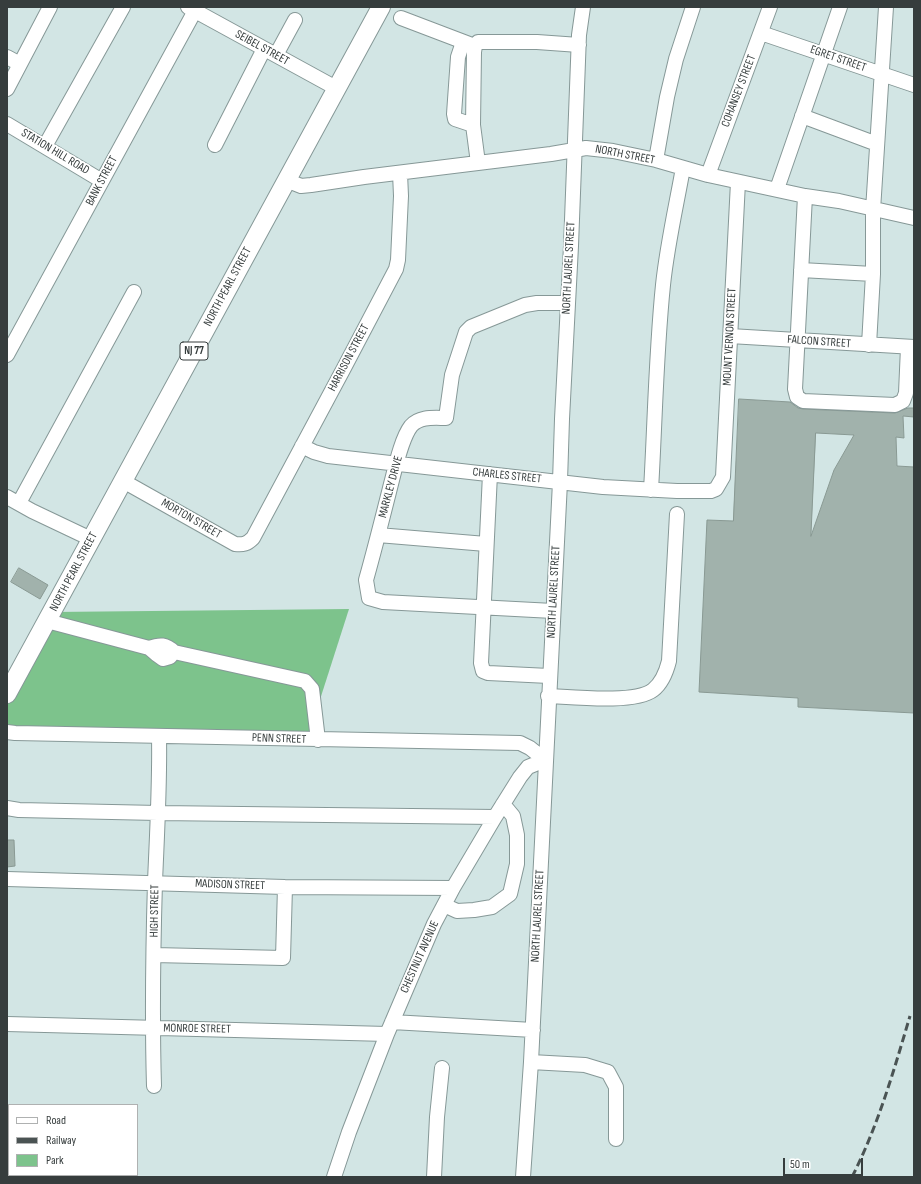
<!DOCTYPE html>
<html>
<head>
<meta charset="utf-8">
<style>
	body { margin:0 }
	#map { position:relative; width:921px; height:1184px; overflow:hidden; background:#d2e5e4; font-family:"Sofia Sans Condensed",sans-serif }
	canvas { display:block }
	.frame { position:absolute; inset:0; border:8px solid #363d3d; pointer-events:none }
	.legend { position:absolute; left:8px; top:1104px; width:130px; height:72px; box-sizing:border-box; background:#fff; border:1px solid #afb1b1; margin:0; padding:5px 7px; list-style:none; font-size:12px; color:#363d3d }
	.legend li { display:flex; align-items:center; gap:8px; height:20px }
	.legend b { width:20px; border:1px solid #afb1b1 }
	.scale { position:absolute; left:783px; top:1158px; width:80px; height:18px; box-sizing:border-box; border:2px solid #363d3d; border-top:0; padding-left:5px; font-size:12px; line-height:14px; white-space:nowrap; color:#363d3d; -webkit-text-stroke:3px #fff; paint-order:stroke }
</style>
</head>
<body>
<div id="map">
<canvas width="921" height="1184"></canvas>
<div class="frame"></div>
<ul class="legend">
<li><b style="height:5px;background:#fff"></b>Road</li>
<li><b style="height:5px;background:#4a5353"></b>Railway</li>
<li><b style="height:11px;background:#7dc38c"></b>Park</li>
</ul>
<div class="scale">50 m</div>
</div>
<script>
const c = document.querySelector('canvas').getContext('2d');
c.lineJoin = 'round';
function fillPath(path, color) {
  c.fillStyle = color;
  c.fill(path, 'evenodd');
}
function stroke(path, color, width, dash) {
  c.strokeStyle = color;
  c.lineWidth = width;
  c.lineCap = dash ? 'butt' : 'round';
  c.setLineDash(dash || []);
  c.stroke(path);
}
function drawText(font, color, halo, rows, align = 'center') {
  c.font = font + ' "Sofia Sans Condensed",sans-serif';
  c.lineWidth = 3.5;
  c.setLineDash([]);
  c.textBaseline = 'middle';
  c.strokeStyle = halo;
  c.fillStyle = color;
  for (const [text, x, y, turn = 0] of rows) {
    c.save();
    c.translate(x, y);
    c.rotate((+turn || 0) * Math.PI / 180);
    c.textAlign = isNaN(turn) ? turn : align;
    if (halo) c.strokeText(text, 0, 0);
    c.fillText(text, 0, 0);
    c.restore();
  }
}
fillPath(new Path2D(`
	M349,609l-42,131 -300,-8v-38l46,-82z`), '#7dc38c');
const building = new Path2D(`
	M739,399l51,3 8,6 5,1 92,4 13,-5h6v9l-11,-1 1,22 -8,-1 1,29 17,1v246l-116,-6v-9l-99,-6 8,-172 26,1zM816,433l38,2 -20,35 -23,66z
	M19,568l29,17 -8,14 -29,-17z
	M7,840h7l1,26 -8,1z`);
fillPath(building, '#a1b2ac');
stroke(building, '#899993', 1);
const minor = new Path2D(`
	M188,7l148,81
	M401,18l71,27
	M761,33l153,52
	M463,42l-5,15 -4,57 1,5 18,6
	M276,55l19,-35
	M7,57l13,7
	M7,89l43,-82
	M802,116l75,28
	M7,124l95,57
	M215,145l49,-96
	M45,146l78,-139
	M656,160l11,-63 9,-38 17,-52
	M478,163l-5,-38 1,-73 1,-6 3,-4h59l42,3
	M708,175l62,-168
	M286,180l15,6 10,-1 53,-8 187,-23 35,-6 27,3 43,9 52,15 97,21 34,5 75,17
	M777,189l63,-182
	M805,196l-10,193 2,8 6,4 92,4 8,-4 3,-8 2,-46
	M801,270l72,4
	M730,336l184,11
	M869,345l4,-71v-64l13,-203
	M7,355l190,-348
	M302,446l12,6 14,4 275,31 74,4h34l5,-2 7,-12 15,-295
	M490,474l-9,189 2,8 5,2 61,3
	M123,481l112,63c8,1 12,0 18,-6l91,-170 52,-99 2,-9 3,-64 -1,-23
	M651,490c4,-68 5,-137 12,-205 4,-39 13,-78 20,-117
	M7,497l25,14 59,28
	M19,503l115,-211
	M378,535l108,9
	M553,611l-170,-9 -14,-4 -3,-18c9,-32 17,-64 25,-96 4,-15 10,-45 20,-58 9,-10 23,-8 35,-8l6,-43 14,-43 5,-5 54,-22 12,-2h30
	M47,621l102,27 7,6 7,5 7,-2 4,-5c-8,-8 -14,-8 -25,-4
	M174,652l131,29 7,8 6,51
	M548,696c24,1 87,8 105,-6 9,-7 13,-17 16,-29l8,-147
	M7,732l8,1 505,10 10,5 15,12 -17,7 -8,10 -25,40 -42,71 -19,36 -47,110 -38,98 -15,45
	M7,808l12,2 139,3 337,4
	M7,879l278,8 168,1
	M444,905l13,6 17,-1 18,-3 18,-13 7,-30v-29l-4,-19 -10,-12
	M154,955l129,3 2,-71
	M392,1022l141,8
	M7,1024l380,10
	M531,1062l54,3 23,7 8,15v52
	M154,1086c-2,-68 -1,-136 1,-204 2,-49 5,-98 4,-146
	M7,1177h26
	M434,1177l3,-60 5,-49
	M523,1177l8,-115 29,-580 2,-63 9,-173 8,-211 4,-28`);
const major = new Path2D(`
	M7,694l374,-687`);
stroke(minor, '#869897', 16);
stroke(major, '#869897', 20);
stroke(minor, '#fff', 14);
stroke(major, '#fff', 18);
stroke(new Path2D(`
	M852,1177c26,-51 42,-107 58,-161`), '#4a5353', 3, [8, 4]);
for (const [x, y, w] of [
	[194,351,28]
]) {
  const box = new Path2D();
  box.roundRect(x - w / 2, y - 9, w, 18, 3);
  c.fillStyle = '#fff';
  c.fill(box);
  stroke(box, '#363d3d', 1);
}
drawText('bold 11px', '#363d3d', null, [
	["NJ 77",194,351]
]);
drawText('12px', '#363d3d', '#fff', [
	["SEIBEL STREET",262,48,29],
	["EGRET STREET",838,59,19],
	["COHANSEY STREET",739,91,-69],
	["STATION HILL ROAD",55,152,31],
	["NORTH STREET",625,155,11],
	["BANK STREET",102,181,-62],
	["NORTH LAUREL STREET",569,268,-87],
	["NORTH PEARL STREET",228,287,-62],
	["MOUNT VERNON STREET",730,337,-87],
	["FALCON STREET",819,342,4],
	["HARRISON STREET",349,358,-62],
	["CHARLES STREET",507,476,6],
	["MARKLEY DRIVE",391,487,-75],
	["MORTON STREET",191,519,30],
	["NORTH PEARL STREET",74,572,-62],
	["NORTH LAUREL STREET",554,592,-87],
	["PENN STREET",279,739,2],
	["MADISON STREET",230,885,2],
	["HIGH STREET",155,911,-89],
	["NORTH LAUREL STREET",538,916,-87],
	["CHESTNUT AVENUE",420,957,-66],
	["MONROE STREET",197,1029,1]
]);
</script>
</body>
</html>
